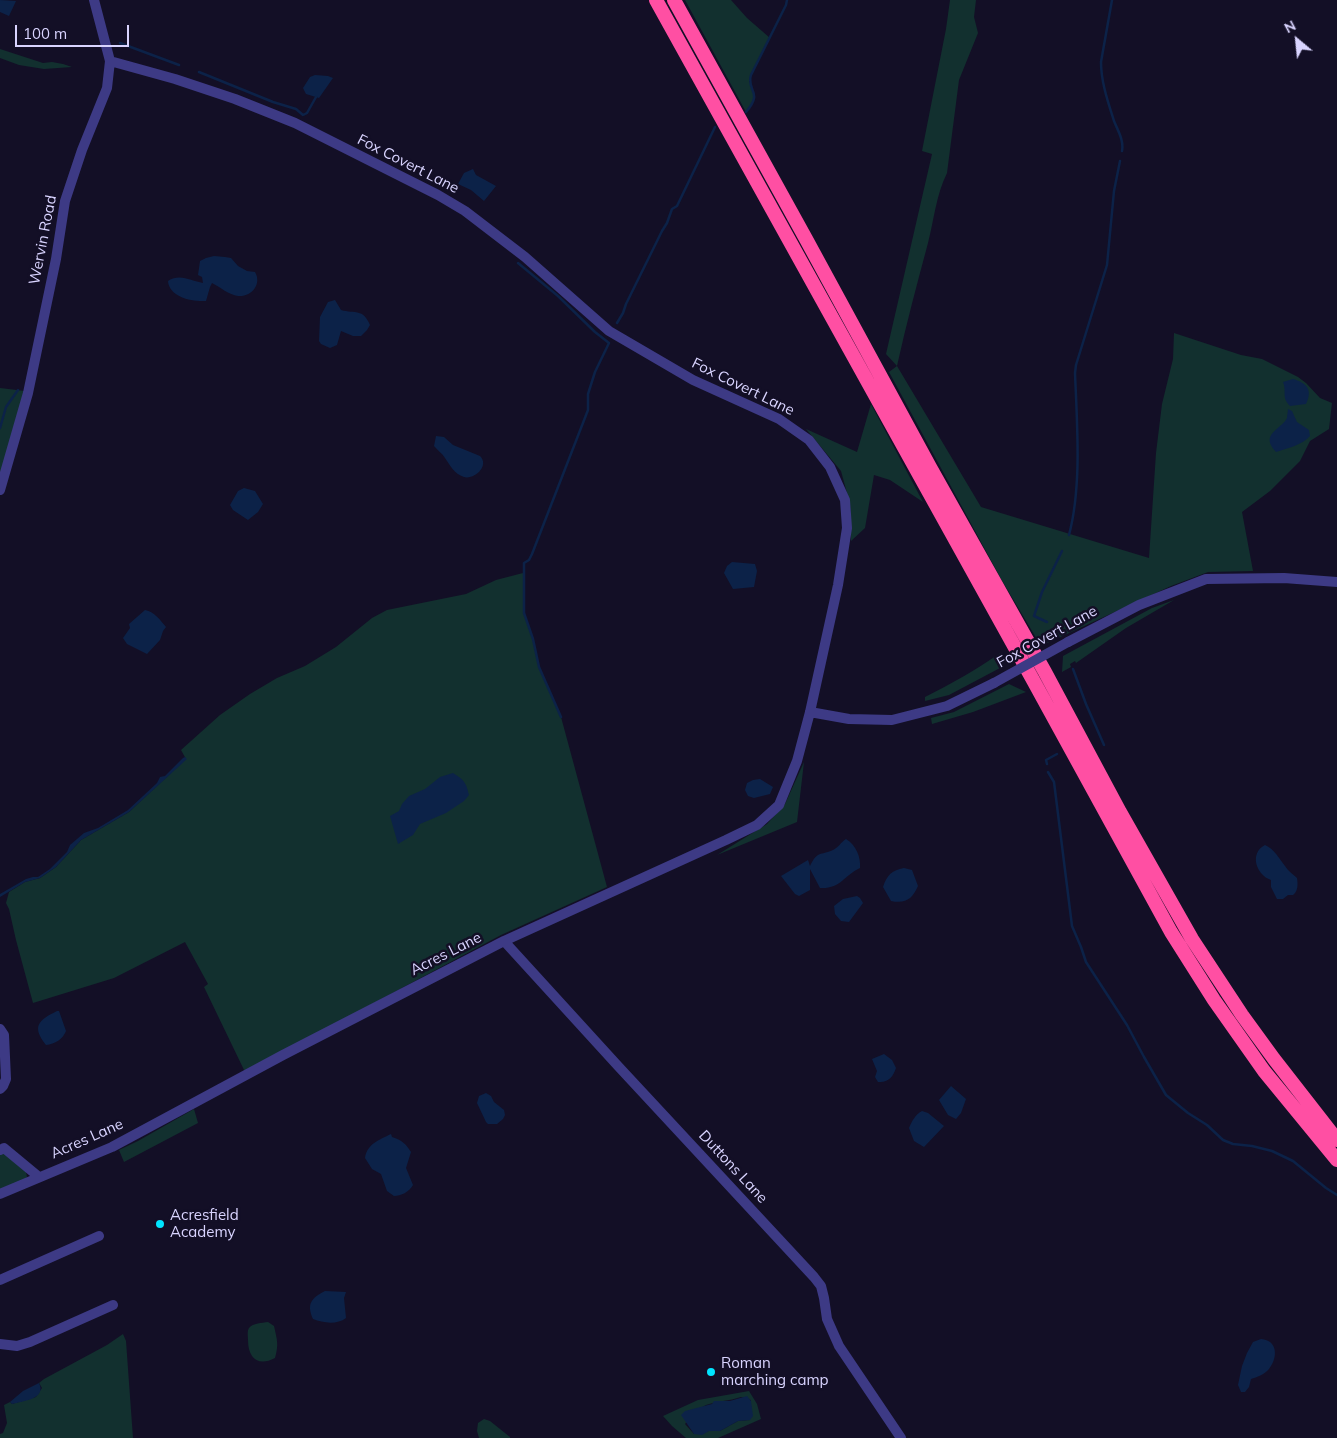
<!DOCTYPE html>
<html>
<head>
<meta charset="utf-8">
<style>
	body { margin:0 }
	#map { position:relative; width:1337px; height:1438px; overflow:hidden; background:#130f26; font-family:Mulish,sans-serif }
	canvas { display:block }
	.north { position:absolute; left:1272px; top:15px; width:50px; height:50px; -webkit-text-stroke:4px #130f26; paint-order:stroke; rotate:332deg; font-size:14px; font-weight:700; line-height:20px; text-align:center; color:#d9d4ff }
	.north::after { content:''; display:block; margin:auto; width:18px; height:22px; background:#d9d4ff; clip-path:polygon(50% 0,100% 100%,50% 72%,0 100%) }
	.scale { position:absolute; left:15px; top:25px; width:114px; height:22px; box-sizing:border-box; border:2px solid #d9d4ff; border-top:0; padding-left:6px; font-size:15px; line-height:18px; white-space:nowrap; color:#d9d4ff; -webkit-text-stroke:4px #130f26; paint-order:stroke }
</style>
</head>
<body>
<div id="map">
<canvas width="1337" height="1438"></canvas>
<div class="north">N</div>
<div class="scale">100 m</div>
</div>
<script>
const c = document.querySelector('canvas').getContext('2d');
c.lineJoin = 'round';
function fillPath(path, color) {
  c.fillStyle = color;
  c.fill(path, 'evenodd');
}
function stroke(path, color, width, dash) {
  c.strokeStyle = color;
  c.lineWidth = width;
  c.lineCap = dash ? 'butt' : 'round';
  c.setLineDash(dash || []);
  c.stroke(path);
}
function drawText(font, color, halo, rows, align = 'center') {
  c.font = font + ' Mulish,sans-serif';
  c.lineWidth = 5;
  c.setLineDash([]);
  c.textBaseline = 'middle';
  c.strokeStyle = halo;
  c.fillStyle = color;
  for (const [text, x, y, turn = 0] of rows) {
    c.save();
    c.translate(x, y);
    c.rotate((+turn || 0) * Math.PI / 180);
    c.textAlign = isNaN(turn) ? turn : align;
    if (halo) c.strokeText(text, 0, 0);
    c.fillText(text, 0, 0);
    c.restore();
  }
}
fillPath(new Path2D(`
	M685,0h46l16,18 23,20 -21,43c7,15 7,19 -3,31z
	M950,0h26l-2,17 4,16 -19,47 -12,93c-11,22 -13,47 -19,70 -11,41 -22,82 -31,123l84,141 168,51 7,-105 6,-49 11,-45 1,-26 67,22 21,4 36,18 8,6 14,15 12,5 -3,26 -19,12 -10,20 -30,30 -28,21 11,59 -45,1 -37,14 -130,60 -40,-67 -112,-207 8,-6 -11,-12 46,-200 -10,-3 24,-122z
	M0,49l43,14 9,-1 11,2 9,3 -28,2 -25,-4 -19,-7z
	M0,388l25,3 -25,90z
	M871,404l52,98 -33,-22 -16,-5 -9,53 -14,13 -1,-37 -9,-33 -35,-42 51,23z
	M523,573l1,40 9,26 6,28 22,50 46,170 -106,48 -256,137 -41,-85 4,-3 -23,-42 -71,36 -81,25 -17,-63 -7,-31 -3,-6 3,-11 16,-10 15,-4 16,-11 25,-27 48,-28 57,-53 -5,-9 39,-35 30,-21 27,-16 28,-12 31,-19 36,-29 15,-8 79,-16 30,-14z
	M1174,600l-48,28 -50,35 -1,-2 -5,3 1,3 -9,5 1,-16 89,-48z
	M1000,653v15l-51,27 -24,6v-4c26,-13 51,-27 75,-44z
	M1009,684l17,8 -53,20 -41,12 -1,-6 23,-6z
	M804,762l-7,60 -80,33 50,-31 18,-20z
	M194,1109l4,14 -74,39 -5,-12 19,-9z
	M1,1153l4,1 21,18 1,5 -4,4 -23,10v-37z
	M268,1322l6,4c3,14 5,18 1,32 -17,9 -27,0 -27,-18 0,-4 -1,-9 1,-12 4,-5 13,-5 19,-6z
	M123,1334l3,7 7,97h-133v-4l3,-1 4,-10 -3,-18 6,-3 2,2 24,-7 6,-9 -3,-5 5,-4 63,-34z
	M749,1391l8,13 4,15 -43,19h-32l-14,-12 -9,-10 35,-16zM741,1397l10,3 -1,20 -12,1 -18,10h-11l-15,3 -9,-10c6,-6 14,-16 21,-19 11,-4 23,-4 35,-8z
	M484,1419l6,2 20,16v1h-31l-2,-7 1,-8z`), '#12302f');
fillPath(new Path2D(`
	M0,0l16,1 -7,15 -9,-4z
	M315,75l13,1 5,2 -14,20 -13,-4 -3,-6 7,-11z
	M473,169l3,6 20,11 -12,15 -13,-11 -13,-6 6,-11z
	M214,256l11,1 6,1 7,8 9,5 8,1c7,12 -3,25 -17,24 -9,-1 -18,-9 -26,-13l-2,4 -4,14c-14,1 -37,-4 -38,-20 12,-8 23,0 35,2l-1,-6 -4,-2 2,-14 6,-3z
	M335,300l6,10c14,4 22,-2 29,15l-3,5 -6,6h-8l-12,-5 -4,14 -7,3 -9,-4 -2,-3 1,-24 8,-15z
	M1293,379c14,4 20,11 13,25l-16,2c-9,-9 -3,-14 -7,-24z
	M1288,409l4,2 5,11 12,8 1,6c-6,8 -24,13 -34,16 -17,-18 5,-22 11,-34 0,-1 1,-8 1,-9z
	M436,436l8,1 9,8 27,11c10,10 -6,24 -16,21 -10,-3 -14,-12 -19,-19 -3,-5 -8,-8 -11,-12z
	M244,488l11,3 8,13 -5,8 -10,8 -15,-10 -3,-5 8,-14z
	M732,562l23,2 2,7 -3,16 -21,2 -9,-16 3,-7z
	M145,610c10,2 15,10 21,17l-3,4 -3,9 -13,14 -20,-10 -4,-6 7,-10 -1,-4z
	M185,757l2,2 -58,53 -48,28 -25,27 -16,11 -15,4 -25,15v-3l26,-15 7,-2h5l12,-8 17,-17 3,-7 14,-12 14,-5 30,-18 29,-27 3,-6 5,-1 18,-18z
	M453,773c11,7 13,9 16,22l-5,6 -18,12 -26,11 -7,11 -15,9 -8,-28 9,-5 3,-7 7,-8 16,-7 15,-12z
	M760,779l13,8 -3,7 -16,4 -6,-2 -3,-6 2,-7 6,-3z
	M846,839c10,6 15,18 14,29 -17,8 -19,21 -40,20l-10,-19v21l-11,6 -4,-2 -14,-18 27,-16 2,6c8,-16 10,-10 23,-16 5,-2 8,-8 13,-11z
	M1265,845c9,4 14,13 20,21 3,5 8,8 12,12 1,7 1,13 -4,17h-5l-5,4h-6l-6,-12v-7c-15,-5 -22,-27 -6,-35z
	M904,868l8,2 6,16c-6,13 -12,18 -27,15l-8,-14c4,-12 9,-17 21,-19z
	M857,896l3,2 3,5 -14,19 -8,-1 -6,-7 -1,-8 9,-7z
	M57,1011h2l7,20c-3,8 -11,13 -20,14 -15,-19 -7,-25 11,-34z
	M884,1054l8,6 4,8c-3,9 -8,15 -18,14l-3,-5 2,-6 -5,-12z
	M951,1086l15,13 -5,14 -5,6 -8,-4 -9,-15z
	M486,1093l5,3 3,6 10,8 1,5 -2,4 -6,5h-9l-2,-2 -9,-19 2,-7z
	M922,1111l6,2 16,13 -20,21 -10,-6 -5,-13c3,-7 6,-13 13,-17z
	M391,1134l1,3c10,3 14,7 19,15l-5,16 7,17c-4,7 -12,11 -19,11l-7,-5 -6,-17 -9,-5 -7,-11c2,-14 14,-18 26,-24z
	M325,1291l21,1 -2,6 2,20c-9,7 -23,5 -33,1 -7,-16 -1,-21 12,-28z
	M1261,1339c17,1 17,19 8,30 -5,6 -12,8 -18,10l-2,8 -4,5h-4l-3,-7 4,-19 5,-13 6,-11z
	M39,1383c8,16 -16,18 -27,21l-2,-2 13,-11z
	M747,1396l4,5 2,15 -3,4 -12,1 -18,10h-11l-7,4 -8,-1 -13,-19 4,-4 27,-7 2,-3h16z`), '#0c2248');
stroke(new Path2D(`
	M1112,0l-11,62c0,20 7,40 13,59 4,10 10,19 8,30
	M120,43l59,22
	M199,72l74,30 23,7 7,6 4,-2 9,-16
	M746,112c18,-21 0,-20 5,-37l35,-70 1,-5
	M518,263l40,33 37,36 14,11 -14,29 -7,22v16l-56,144 -3,6 -5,3v50l9,26 6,28 22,50
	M617,323l6,-10 3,-9 36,-73 5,-8 5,-14 5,-3 38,-79
	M0,428l6,-21 12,-17
	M1069,535c13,-49 8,-111 6,-162l1,-8 31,-100 7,-74 6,-30
	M1047,622l-13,-6 8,-24 20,-41
	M1073,669l13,35 18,41
	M1047,764l-1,-4 11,-6
	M1048,772l6,10 18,144 9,21 5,15 41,63 17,32 22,38 22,18 19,12 16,15 10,4 19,2 20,5 21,10 33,27 11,7`), '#0c2248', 2.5);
stroke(new Path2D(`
	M0,490l28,-97 28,-134 9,-58 17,-51 25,-62 3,-27 -16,-61
	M1068,642l71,-37 67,-26 78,-1 53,4
	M810,712l39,7 43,1 55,-14 47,-23
	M504,941l114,125 196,211 7,9 3,12 3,21 12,27 62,92
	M0,1029l4,6 2,44 -3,7 -3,3
	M0,1150l4,-2 35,29
	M0,1194l112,-47 171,-92 221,-114 222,-101 31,-15 22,-20 18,-44 13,-49 28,-127 9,-57 -2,-28 -15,-33 -21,-27 -30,-21 -86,-39 -84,-49 -84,-74 -60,-46 -27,-16 -143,-72 -60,-24 -60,-20 -65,-18
	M0,1280l99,-44
	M0,1344l17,2 13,-4 83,-37`), '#3d3a85', 10);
stroke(new Path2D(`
	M656,0l377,680 138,252 43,68 50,71 73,89
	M674,0l132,239 124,228 115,205 75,140 72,127 50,76 32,44 63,81`), '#ff4fa3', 14);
stroke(new Path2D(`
	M994,683l74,-41`), '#3d3a85', 10);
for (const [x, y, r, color] of [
	[160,1224,5,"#00e5ff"],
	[711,1372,5,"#00e5ff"]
]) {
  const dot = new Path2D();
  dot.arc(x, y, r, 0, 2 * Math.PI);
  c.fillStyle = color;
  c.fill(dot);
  stroke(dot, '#130f26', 2);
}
drawText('15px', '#d9d4ff', '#130f26', [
	["Fox Covert Lane",408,164,27],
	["Wervin Road",43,240,-79],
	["Fox Covert Lane",743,387,26],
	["Fox Covert Lane",1047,637,-29],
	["Acres Lane",446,954,-27],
	["Acres Lane",87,1139,-24],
	["Duttons Lane",733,1167,47]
]);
drawText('15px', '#d9d4ff', '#130f26', [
	["Acresfield",170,1215],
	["Academy",170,1232],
	["Roman",721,1363],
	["marching camp",721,1380]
], 'left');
</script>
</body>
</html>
